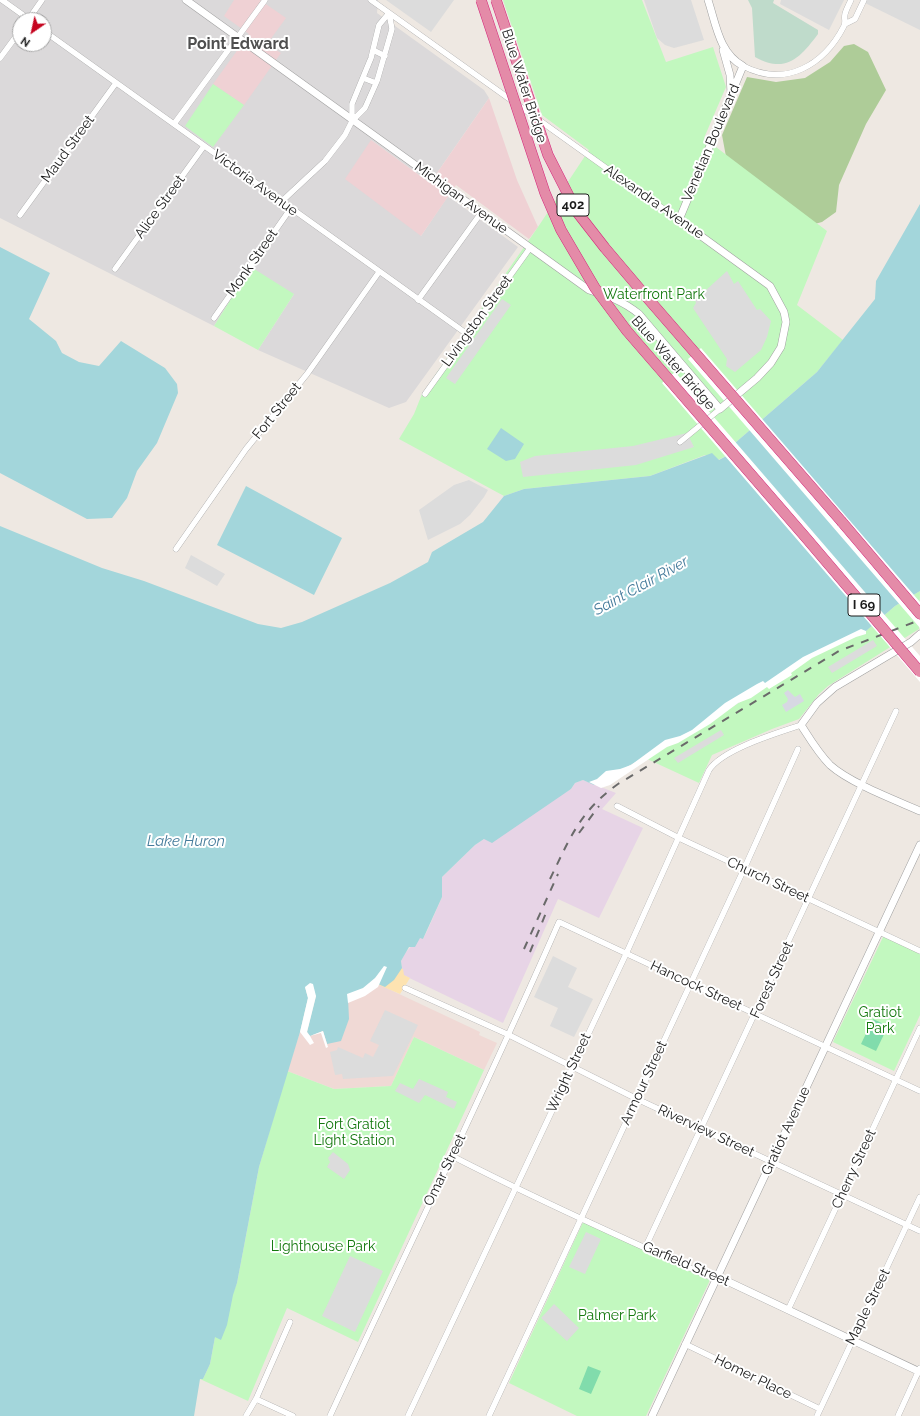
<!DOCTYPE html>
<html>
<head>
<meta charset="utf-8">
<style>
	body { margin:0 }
	#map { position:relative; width:920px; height:1416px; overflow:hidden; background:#eee8e2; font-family:Raleway,sans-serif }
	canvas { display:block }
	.north { position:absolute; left:12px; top:12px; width:40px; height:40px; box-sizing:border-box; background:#fff; border:1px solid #a4a4a4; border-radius:50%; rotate:214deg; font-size:11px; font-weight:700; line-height:16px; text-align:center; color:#1c1c1c }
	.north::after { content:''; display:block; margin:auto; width:14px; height:18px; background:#c5041f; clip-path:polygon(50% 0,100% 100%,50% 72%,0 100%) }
</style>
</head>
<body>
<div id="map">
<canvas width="920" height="1416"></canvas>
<div class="north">N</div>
</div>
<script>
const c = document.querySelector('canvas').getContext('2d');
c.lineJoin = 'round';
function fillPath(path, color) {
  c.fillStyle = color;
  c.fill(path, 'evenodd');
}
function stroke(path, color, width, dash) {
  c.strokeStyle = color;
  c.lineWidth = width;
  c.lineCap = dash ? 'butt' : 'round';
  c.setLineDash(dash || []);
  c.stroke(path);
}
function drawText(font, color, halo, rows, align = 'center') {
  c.font = font + ' Raleway,sans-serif';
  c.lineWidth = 4;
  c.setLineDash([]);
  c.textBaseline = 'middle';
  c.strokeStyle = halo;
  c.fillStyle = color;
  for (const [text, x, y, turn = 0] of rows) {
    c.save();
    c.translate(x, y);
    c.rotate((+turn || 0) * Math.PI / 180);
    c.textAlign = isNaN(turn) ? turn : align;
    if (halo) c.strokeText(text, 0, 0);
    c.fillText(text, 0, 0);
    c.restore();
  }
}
fillPath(new Path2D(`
	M0,0h378l-1,13 107,77 5,8 -59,85 -59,-43 50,96 27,-40 70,51 -112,155 -17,6 -131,-58 36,-56 -59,-1 -21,33 -214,-108zM20,20h24v24h-24z`), '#dbd9da');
fillPath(new Path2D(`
	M234,0h26l26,18 -19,26 14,9 -37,52 -31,-21 36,-50 -25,-18z
	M489,98l28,82 21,47 -9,12 -73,-54 -35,51 -76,-57 26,-39 59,43z`), '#efd1d4');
fillPath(new Path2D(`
	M583,780l33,13 -14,16 41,19 -44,90 -41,-19 -55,124 -104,-50 3,-5 -1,-7 5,-9 14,-15 3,2 5,-10 14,-32v-20l33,-32 9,-6 87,-50 4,-6z`), '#e7d4e6');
fillPath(new Path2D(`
	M378,984l102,48 -1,3 18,8 -13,27 -70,-33 -23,49 -57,3 -47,-18 13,-39 48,-34z`), '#f0d9d5');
fillPath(new Path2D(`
	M854,44l14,8 18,38 -20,34 -27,61 -3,27 -14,10 -11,3 -84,-63 -5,-27 25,-58 29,5 29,-4 25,-16 14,-16z`), '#aecc98');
fillPath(new Path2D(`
	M748,0h26l-1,3 45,27v4c-18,24 -32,40 -63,23l-3,-49z`), '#bfdbcb');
fillPath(new Path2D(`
	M397,966l6,3 1,6 6,3 -10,16 -21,-9 4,-7z`), '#fde3b1');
fillPath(new Path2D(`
	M503,0h139l24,62 47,-15 13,40 -22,51 123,93 -30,74 46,35 -26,32 -82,71 5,6 -22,11 -13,-5 -55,21 -126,13 -20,7 -105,-57 15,-25 8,-20 116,-167 51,-77 -47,-35z
	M213,84l31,21 -31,42 -28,-21z
	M251,267l43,27 -36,56 -44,-24z
	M920,591l-1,38 -91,57 -9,8 -20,25 -27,10 -60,26 -13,28 -54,-25 67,-38 95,-61 59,-28 29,-25z
	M884,935l36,17v63l-26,56 -61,-29z
	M414,1037l70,33 -126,272 -71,-34 -39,93 -48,-22h3l7,-15 5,-27 22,-54 22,-116 28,-96 47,18 57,-3z
	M584,1220l126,60 -64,136h-69l-68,-33z`), '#c2f8bf');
fillPath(new Path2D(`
	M873,1019l15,7 -12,25 -15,-7z
	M588,1366l13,5 -10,23 -12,-5z`), '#81dcac');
fillPath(new Path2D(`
	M386,0h68l-23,32z
	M644,0h47l13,40 -30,8 -9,-3 -8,-7z
	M781,0h63l-15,30 -49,-26z
	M866,0h54v30l-55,-27z
	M727,271l7,13 4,-3 19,29 3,-1 11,12 -4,16 -6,13 -26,22 -9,-6 1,-7 -34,-51 3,-5 -1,-3z
	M502,299l9,6 -56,79 -9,-6z
	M687,433l7,14 -58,18 -113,12 -3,-15 15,-6 98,-10z
	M469,480l19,10 -4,7 -14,18 -10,9 -32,16 -9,-30 35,-25z
	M191,555l34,19 -8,12 -32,-18z
	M873,640l4,6 -45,27 -4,-6z
	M721,730l3,5 -46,28 -4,-5z
	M553,956l24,12 -9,19 25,12 -19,38 -24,-11 8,-18 -24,-11z
	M385,1010l33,15 -25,51 -50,3 -1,-5 -7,1 -5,-23 7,-2 1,-3 25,11 2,-5 8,4 6,-12 -9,-4z
	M419,1079l29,13 -2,5 11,5 -3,7 -29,-14 -6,8 -24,-12 5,-8 13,6z
	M333,1152l15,12 2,6 -6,9 -17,-12 3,-5 -2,-4z
	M586,1232l15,7 -16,35 -16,-7z
	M350,1256l33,15 -28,61 -33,-16z
	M554,1304l25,24 -12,13 -26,-23z`), '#dcdcdc');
fillPath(new Path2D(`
	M788,690l7,7 5,-3 4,7 -18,11 -4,-7 5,-3 1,-3 -4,-6z`), '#d7d8e3');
fillPath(new Path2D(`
	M920,204v387l-25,15 -29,25h-4l-73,38 -77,51 -118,65 -11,-5 -8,3 -4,6 -79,54 -8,-4 -9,6 -33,32v20l-19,42 -3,-1 -5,9h-6l-8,14 1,7 -8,12 -9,7 -7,-3 -30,14 1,21 -8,22 -14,3 -4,-13 -13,5 -3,-4 9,-36 -11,-9 3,11 -8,34 -41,135 -22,116 -4,12 -6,30 -6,15 -6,-3 -5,27 -7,15h-3l-6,37h-194v-890l102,42 42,13 114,43 23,4 21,-6 88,-39 38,-21 4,-10 51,-30 21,-26 20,-7 126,-13 62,-23 7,7 20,-11 -4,-6 82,-71 58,-73 1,-18z
	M0,247l50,26 -21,46 27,22 6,12 17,9 20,4 22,-25 44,27 12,16 1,9 -21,50 -20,28 -10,27 -15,20 -25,1 -87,-46z
	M501,428l23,16 -9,15 -9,2 -19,-12z
	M246,486l96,52 -28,57 -97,-50z`), '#a3d6db');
fillPath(new Path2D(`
	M701,348l219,254v26l-232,-269z
	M675,372l245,284v26l-258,-299z
	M861,629l5,2v3l-10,3 -44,21 -21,15 1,2 -23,14 -2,-2 -16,11 -13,5 -28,21 -32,19 -11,4 -57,38 -9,3 -12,-6 8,-3 9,-8 14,-2 11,-4 34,-25 15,-4 12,-6 33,-27 32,-19 6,-3 2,2 38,-26z
	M384,966l3,1 -9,20 -13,9 -17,7 -1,-9 16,-6 12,-10z
	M310,983l3,1 3,12 -9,36 3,4 13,-5 5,16 -2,1 -5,-15 -11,3 4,7 -4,2 -10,-13 8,-34 -3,-11z`), '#fff');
const minor = new Path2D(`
	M2,0l28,20
	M371,0l308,220
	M28,20l14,-20
	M845,24l10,-5 9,-19
	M44,31l423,303
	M373,50l12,6
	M0,58l20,-27
	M743,66c43,22 81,-1 101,-40 2,-4 0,-7 1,-12 1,-4 4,-10 6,-14
	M363,78l13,5
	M352,121v-17l19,-46 8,-33 10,-12
	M174,124l91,-124
	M281,202l44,-41 20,-26 7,-14 13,-13 12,-27 15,-52 -3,-16
	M20,215l96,-132
	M115,269l89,-123
	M418,300l63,-87
	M214,318l77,-110
	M425,394l105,-146
	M680,442l40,-33
	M176,549l70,-100 61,-75 72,-102
	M617,806l62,32 241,113
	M405,988l102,46 130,65 283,132
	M452,1156c84,43 170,82 256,120l9,2
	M645,1248l251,-537
	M788,1310l132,-282
	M685,1344l135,65
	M256,1399l37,17
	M246,1416l10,-17 34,-77
	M330,1416c76,-165 156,-327 229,-494l361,169
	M408,1416l218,-462 83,-184c14,-21 68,-37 92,-45
	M489,1416l255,-547 54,-120
	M817,1416l103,-219
	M898,1416l22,-48`);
const tertiary = new Path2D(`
	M186,0l403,290c19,6 34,11 50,24l81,95 37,-31 14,-15 10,-16 5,-25 -2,-10 -14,-26 -91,-66 64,-154c-24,-13 -27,-42 -35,-66
	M723,50l7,25 1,18
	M920,634l-9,8 -76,45 -18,16 -16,22c9,14 17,28 29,40 20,18 65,35 90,46
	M717,1278l12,4 191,90
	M652,1416l268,-571`);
const motorway = new Path2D(`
	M842,522l78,92`);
stroke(minor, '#a0a0a0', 6);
stroke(tertiary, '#a0a0a0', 8);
stroke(motorway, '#d4277a', 11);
stroke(minor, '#fff', 5.5);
stroke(tertiary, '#fff', 7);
stroke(motorway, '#e48ba8', 10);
stroke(new Path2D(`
	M579,833l20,-27
	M550,879c20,-41 30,-68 68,-95l221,-133 81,-31
	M524,949l34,-75
	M530,952l18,-44`), '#6a6a6a', 2, [8, 8]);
const motorwayBridge = new Path2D(`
	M481,0l64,193 16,37 34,58 32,43 180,208 113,133
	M496,0l52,155 29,57 28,36 45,53 192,221`);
stroke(motorwayBridge, '#d4277a', 11, []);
stroke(motorwayBridge, '#e48ba8', 10);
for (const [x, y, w] of [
	[573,205,32],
	[864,605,32]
]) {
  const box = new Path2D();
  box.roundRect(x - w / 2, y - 11, w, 22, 3);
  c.fillStyle = '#fff';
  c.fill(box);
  stroke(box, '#1c1c1c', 1);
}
drawText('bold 13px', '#1c1c1c', null, [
	["402",573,205],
	["I 69",864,605]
]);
drawText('14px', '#1c1c1c', '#fff', [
	["Blue Water Bridge",524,86,72],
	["Venetian Boulevard",711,143,-67],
	["Maud Street",68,149,-54],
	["Victoria Avenue",255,183,36],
	["Michigan Avenue",461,198,36],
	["Alexandra Avenue",654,202,35],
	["Alice Street",160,207,-54],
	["Monk Street",252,263,-55],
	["Livingston Street",477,321,-54],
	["Blue Water Bridge",673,363,49],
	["Fort Street",277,411,-51],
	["Church Street",768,880,25],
	["Forest Street",772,980,-65],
	["Hancock Street",696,986,25],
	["Wright Street",569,1073,-65],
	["Armour Street",644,1083,-65],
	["Riverview Street",706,1131,25],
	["Gratiot Avenue",786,1131,-65],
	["Cherry Street",854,1169,-65],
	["Omar Street",445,1170,-64],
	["Garfield Street",686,1264,23],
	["Maple Street",868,1307,-64],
	["Homer Place",753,1377,26]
]);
drawText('14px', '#13780d', '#fff', [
	["Waterfront Park",654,295],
	["Gratiot",880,1013],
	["Park",880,1029],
	["Fort Gratiot",354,1125],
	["Light Station",354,1141],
	["Lighthouse Park",323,1247],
	["Palmer Park",617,1316]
]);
drawText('italic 15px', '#457b9b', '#fff', [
	["Saint Clair River",641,586,-29],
	["Lake Huron",186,841]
]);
drawText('bold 16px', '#4f4f4f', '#fff', [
	["Point Edward",238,44]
]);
</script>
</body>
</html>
